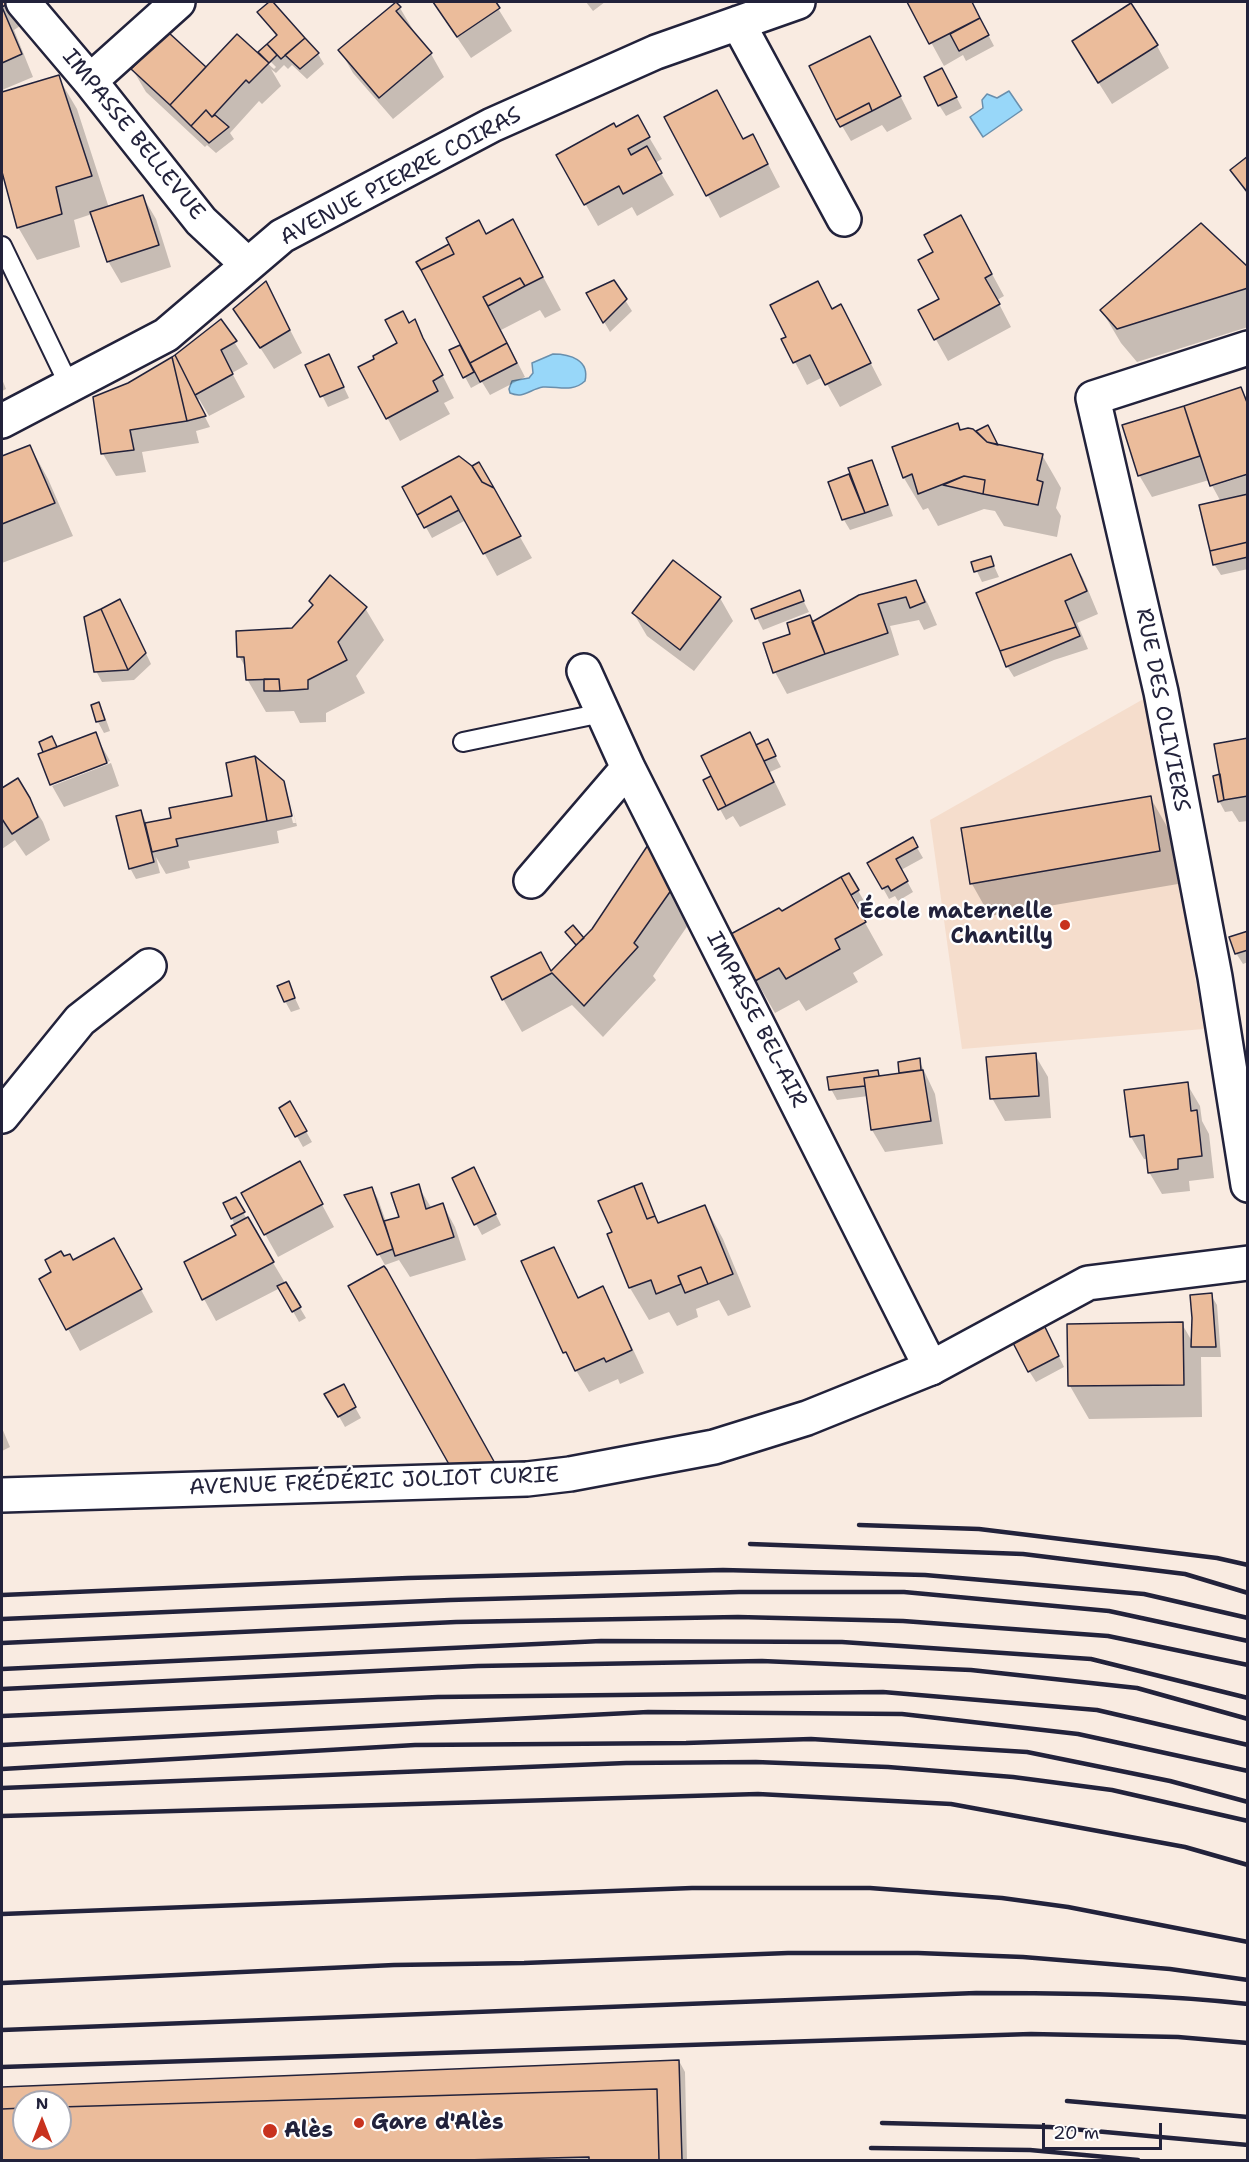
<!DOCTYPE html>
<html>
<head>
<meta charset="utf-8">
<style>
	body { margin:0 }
	#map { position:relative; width:1249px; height:2162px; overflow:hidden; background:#f9ebe1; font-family:"Shantell Sans",sans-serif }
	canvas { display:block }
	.frame { position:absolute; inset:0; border:3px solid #22223b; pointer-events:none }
	.north { position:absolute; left:12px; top:2090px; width:60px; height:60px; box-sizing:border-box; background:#fff; border:2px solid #a7a7b1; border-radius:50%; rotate:0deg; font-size:16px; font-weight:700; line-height:24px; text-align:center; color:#22223b }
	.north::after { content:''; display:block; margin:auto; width:21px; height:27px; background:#c8321e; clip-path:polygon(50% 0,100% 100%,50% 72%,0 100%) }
	.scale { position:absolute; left:1042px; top:2123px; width:120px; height:27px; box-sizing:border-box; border:3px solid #22223b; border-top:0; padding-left:8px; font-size:18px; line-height:21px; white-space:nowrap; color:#22223b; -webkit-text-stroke:4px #fff; paint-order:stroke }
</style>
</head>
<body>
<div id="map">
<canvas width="1249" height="2162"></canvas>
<div class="frame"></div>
<div class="north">N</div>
<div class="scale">20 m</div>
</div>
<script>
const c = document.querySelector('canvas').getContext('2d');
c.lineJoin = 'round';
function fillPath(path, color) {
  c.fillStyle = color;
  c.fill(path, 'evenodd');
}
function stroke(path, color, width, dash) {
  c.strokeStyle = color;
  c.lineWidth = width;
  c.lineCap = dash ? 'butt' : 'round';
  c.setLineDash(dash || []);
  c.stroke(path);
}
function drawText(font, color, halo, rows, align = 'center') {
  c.font = font + ' "Shantell Sans",sans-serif';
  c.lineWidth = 4.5;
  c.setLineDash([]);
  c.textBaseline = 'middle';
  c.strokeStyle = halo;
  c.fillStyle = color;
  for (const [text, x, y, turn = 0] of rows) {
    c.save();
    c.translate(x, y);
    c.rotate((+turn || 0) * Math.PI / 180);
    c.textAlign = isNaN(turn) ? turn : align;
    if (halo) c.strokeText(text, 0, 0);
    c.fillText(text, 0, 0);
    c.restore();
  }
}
fillPath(new Path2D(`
	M1147,697l57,332 -242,20 -32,-229z`), '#f5ddcc');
const water = new Path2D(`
	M1009,91l13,19 -39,27 -13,-20 13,-9 -1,-8 5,-6 10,4z
	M553,354c17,0 37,6 32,27 -13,12 -27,5 -42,6 -13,2 -19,12 -33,6l-1,-4 3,-8 17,-3 4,-5 -1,-10z`);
fillPath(water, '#98d7f9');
stroke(water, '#698fad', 1.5);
fillPath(new Path2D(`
	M2,2h8l13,22 -9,6 19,47 -31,13z
	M271,2l47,52 6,10 -17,15 -15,-14 -4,4 -4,-4 -8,8 -5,-4 10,17 -19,18 -3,-3 -29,32 4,6 -18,14 -9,-8 -2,2 -59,-55 -13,-22h73l58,-11 -4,-7 17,-15 -18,-24zM268,59l8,8 -2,2 -8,-7z
	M433,2h61l18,29 -41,27z
	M586,2h19l-12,9z
	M909,2h62l23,44 -28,15 -3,-6 -19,11z
	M400,8l13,22 -2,1 20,23 13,23 -51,42 -40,-46 -13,-23z
	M1157,46l12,22 -57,36 -26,-41z
	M882,60l30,59 -25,13 -5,-7 -31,16 -13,-22z
	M58,77l19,32 32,99 34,-11 13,22 15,48 -50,16 -13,-22 -16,-47 -18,6 6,27 -43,13 -19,-33 -16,-60v-73z
	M948,81l14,27 -16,8 -7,-11z
	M637,117l25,42 -7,4 19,32 -37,21 -5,-9 -34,19 -40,-70z
	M666,118l77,23 22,17 15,29 -60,31z
	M1248,158v38l-16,-26z
	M513,221l48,89 -16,8 -5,-8 -39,20 24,47 -35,18 -8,-13 -11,6 -20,-37 15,7 2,-2 -16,-104z
	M973,239l31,57 -7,4 14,27 -63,34 -28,-50 22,-12z
	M1248,269v58l-111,35 -16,-19 -19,-32z
	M266,283l36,70 -28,16 -39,-60z
	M588,294l37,6 7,11 -22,21z
	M841,306l41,79 -42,22 -17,-30 -16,8 -24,-46z
	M221,321l27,43 -16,9 13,24 -36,19 -10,-17 -2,2 13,26 -14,4 3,12 -57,9 4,20 -30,4 -13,-22 -8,-56 33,-13 44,-26z
	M415,321l39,77 -10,5 6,11 -50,27 -40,-73 39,-25 10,-18z
	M329,356l20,42 -21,9 -21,-42z
	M2,379l4,10 -4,2z
	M1241,388l7,13v71l-35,11v3l35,-11v94l-27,6 -7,-11 7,-62 -12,-22 -57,17 -13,-22 -15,-49z
	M988,427l10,19 44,9 19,33 -5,20 5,8 -4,21 -53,-11 -9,-15 -11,-2 -46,17 -10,-18 -5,2 -19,-32 -10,-30 67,-17 15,2z
	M30,446l18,33 25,57 -71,27v-106z
	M871,462l6,10 16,44 -43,14 -6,-10 -14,-37 21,-8z
	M478,464l54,94 -35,18 -31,-56 -34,18 -28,-50 67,-20z
	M1070,556l13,22 15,36 -21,9 11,26 -34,11 -40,17 -7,-11z
	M990,557l9,20 -17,5 -9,-19z
	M673,562l47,36 13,23 -39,50 -47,-35 -13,-22z
	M915,581l13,23 9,21 -13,5 -5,-10 -29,6 9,29 -112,39 -12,-22 17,-37 21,-12z
	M799,592l10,20 -46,18 -10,-20z
	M310,601l55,7 19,32 -28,36 9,17 -39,20v9l-26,1 -6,-12 -28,1 -19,-33v-9l-8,-14 54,-26 21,-23z
	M126,612l25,52 -17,16 -32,2 -6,-11z
	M98,704l6,10 6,17 -6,2 -6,-11 -5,-17z
	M95,734l15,27 -58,22v3l59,-23 8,23 -55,21 -13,-23 -10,-41 17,6z
	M1248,739v82l-9,1 -7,-11 -7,1 -6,-11 3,-25z
	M756,747l17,5 8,15 -11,5 16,33 -46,22 -7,-11 -7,4 -6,-11z
	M17,780l26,42 7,18 -24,16 -11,-16 -13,9v-59z
	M283,782l3,5h-2l9,36h3l-8,-32 9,35 -20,5 2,12 -91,18 2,7 -24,6 -10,-17 4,16 -24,6 -6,-11 11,-57 6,13 26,-5 61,-22z
	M1150,797l19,33 9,54 -188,32 -18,-32z
	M912,839l11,19 -22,12 12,22 -15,9 -3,-5 -6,3 -20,-36z
	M648,847l49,65 -44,64 3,4 -53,57 -31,-32 -50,27 -19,-33 48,-26 26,-26 -10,-15 16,8 10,-10z
	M849,875l15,26 -6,4 -12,-21 -2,1 39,70 -30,18 5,9 -52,29 -7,-11 -24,13 -19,-33 26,-67z
	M1248,933v29l-5,2 -7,-11z
	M288,983l12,26 -9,3 -6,-11z
	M1035,1055l13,22 3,41 -46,3 -13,-23z
	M919,1060l16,34 8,50 -58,8 -13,-22 -4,-34 -31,4 -6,-11 46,-18 3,6 21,-3 -2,-11z
	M1187,1084l13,22 2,15 7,13 5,44 -25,3 1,10 -28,3 -13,-22 -1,-13h-4l-13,-22 -5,-45z
	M290,1103l22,39 -9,5 -22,-39z
	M479,1180l22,45 -19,10 -6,-11z
	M641,1185l18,39 46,-18 18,33 28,68 -23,9 -9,-16 -23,9 2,8 -21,9 -8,-14 -20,8 -19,-32 -21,-53 5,-2z
	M312,1186l22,41 -56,30 -13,-23z
	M418,1186l14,23 11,-4 12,22 11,33 -56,17 -11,-17 -14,5 -39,-69 26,-8 6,11 8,23 15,-4z
	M235,1199l71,119 -7,4 -19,-34 -64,33 -12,-22 34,-63 -6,-18z
	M553,1248l26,51 23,-11 13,23 29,62 -24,11 -2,-5 -29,13 -24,-40z
	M64,1258l9,4h53l27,50 -73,39 -12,-22 -15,-56z
	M350,1287l52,13 111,197 -43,1z
	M1211,1295l6,10 4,52h-20l1,60 -113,2 -19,-33 112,-62 11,19z
	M1049,1336l15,31 -28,15 -7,-11z
	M343,1386l18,32 -16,9 -18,-32z
	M2,1428l8,19 -8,4z
	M679,2061l6,11 2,88h-685v-72zM24,2102h36v36h-36z`), '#0003');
const building = new Path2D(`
	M2,2h9l-9,5 20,47 -20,9z
	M269,2h4l32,36 -24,21 -14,-15 10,-9 -20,-23z
	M396,2l5,5 -5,4 36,42 -53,45 -41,-48z
	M433,2h63l4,6 -43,29z
	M907,2h65l8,16 -51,26z
	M1131,3l27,42 -60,38 -26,-42z
	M980,18l9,17 -30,16 -9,-17z
	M168,32l38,35 -36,38 -39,-36z
	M237,34l32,29 -20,20 -3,-3 -34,37 -6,-7 -15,16 -21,-21z
	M870,36l31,60 -29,15 -3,-8 -33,17 -27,-54z
	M305,38l14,15 -19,16 -15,-14z
	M267,44l10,11 -8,8 -11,-11z
	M942,68l15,29 -19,9 -14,-29z
	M59,75l33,101 -36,11 6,27 -45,14 -15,-56v-80z
	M717,90l26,49 10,-5 15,30 -62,32 -42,-79z
	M869,103l3,8 -32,16 -4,-7z
	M206,110l6,7 3,-2 14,12 -20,16 -18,-17z
	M638,115l12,22 -22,12 3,6 16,-9 15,27 -39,21 -4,-8 -35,19 -28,-50 58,-32 2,4z
	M1248,156v37l-18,-23z
	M143,195l16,50 -52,17 -17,-50z
	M961,215l31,59 -7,4 15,26 -66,36 -16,-30 21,-11 -21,-39 15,-8 -9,-17z
	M513,219l30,58 -18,9 -5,-8 -37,19 24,46 -37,20 -49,-93 33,-16 -8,-16 33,-18 7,14z
	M1201,223l47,44v21l-131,41 -17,-19z
	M449,244l5,10 -33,16 -5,-8z
	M520,278l5,8 -37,20 -5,-9z
	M614,280l13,19 -24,24 -17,-30z
	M266,281l24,49 -30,18 -27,-39z
	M818,281l14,28 9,-5 30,59 -46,22 -15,-30 -17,8 -12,-24 5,-2 -16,-32z
	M403,311l6,12 6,-4 8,19 20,37 -10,6 5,10 -52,28 -28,-52 16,-8 -1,-3 24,-13 -12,-23z
	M221,319l16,22 -16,9 12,24 -38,21 -20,-40z
	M507,343l10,20 -37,19 -10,-19z
	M460,345l14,27 -11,6 -14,-28z
	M329,354l15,33 -24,10 -15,-32z
	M175,355l20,40 11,21 -19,5 -15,-64z
	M172,357l15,64 -57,9 4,20 -33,4 -8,-57 35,-14z
	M1241,387l7,18v69l-38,12 -26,-80z
	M1184,406l16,50 -62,20 -16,-51z
	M958,423l2,7 8,-2 5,1 14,13 56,12 -6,26 6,2 -5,23 -55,-11 2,-14 -21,-4 -46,18 -6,-20 -9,4 -11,-31z
	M988,425l10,20 -11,-3 -11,-11z
	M30,445l25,58 -53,21v-68z
	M459,456l13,10 10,16 12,6 27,48 -38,18 -32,-58 -34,19 -15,-28z
	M872,460l16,45 -23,8 -17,-45z
	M479,462l15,26 -12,-6 -10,-16z
	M849,474l16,39 -23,7 -14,-38z
	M964,476l21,4 -2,14 -40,-9z
	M1248,494v48l-38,9 -11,-46z
	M451,496l8,14 -35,18 -7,-13z
	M1248,542v15l-35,8 -3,-14z
	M1071,554l16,37 -22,10 11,26 -76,24 -24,-58z
	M991,556l3,10 -20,6 -3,-10z
	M673,560l48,37 -41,53 -48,-37z
	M330,575l37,32 -29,35 9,18 -39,20v9l-28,2 -1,-12 -33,1 -2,-23h-7l-1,-26 56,-3 21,-23 -4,-4z
	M916,580l9,22 -15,6 -4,-11 -28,7 10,29 -63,21 -13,-32 47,-27z
	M800,590l4,11 -49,18 -4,-10z
	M120,599l26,54 -18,17 -27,-61z
	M101,609l27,61 -34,2 -10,-55z
	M810,615l15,39 -52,19 -10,-30 27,-9 -3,-11z
	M1076,627l4,9 -74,31 -6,-16z
	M264,679h15l1,12h-16z
	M99,702l6,18 -9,2 -5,-17z
	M96,732l11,31 -57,22 -12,-31z
	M750,732l24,50 -48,24 -25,-50z
	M52,736l5,11 -14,5 -4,-10z
	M1248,738v58l-24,4 -10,-56z
	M768,739l8,17 -12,5 -8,-16z
	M255,756l12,65 -91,18 2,7 -26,6 -7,-29 26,-5 -2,-10 63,-12 -6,-33z
	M255,756l29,25 8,35 -25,5z
	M1220,774l4,26 -6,2 -5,-26z
	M711,776l15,30 -8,4 -15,-30z
	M18,778l12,20 8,19 -26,17 -10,-15v-31z
	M1151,796l9,55 -190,33 -9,-56z
	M141,810l13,52 -25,7 -13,-53z
	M913,837l5,10 -22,12 12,22 -17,10 -3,-5 -6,3 -15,-26z
	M648,845l27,26 4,8 -45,64 4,4 -54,59 -32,-33 -50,27 -11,-23 50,-25 10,19 41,-42z
	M849,873l10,17 -8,5 -10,-18z
	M841,877l25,45 -31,17 5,10 -54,30 -7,-11 -24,13 -26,-46 50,-27 3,3z
	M573,925l11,13 -8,7 -11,-13z
	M1248,931v19l-13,4 -6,-17z
	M289,981l6,17 -11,4 -7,-16z
	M1036,1053l3,43 -49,3 -4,-42z
	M920,1058l1,12 -22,3 -1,-11z
	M878,1070l1,6 -15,2 1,8 -36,4 -2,-13z
	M923,1070l8,51 -60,9 -7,-52z
	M1188,1082l3,29 6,-1 5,46 -24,3v10l-30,4 -4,-38 -14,2 -6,-47z
	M290,1101l17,30 -12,6 -16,-29z
	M300,1161l23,43 -59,31 -23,-42z
	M474,1167l22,47 -22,11 -22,-47z
	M642,1183l13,33 -8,3 -13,-33z
	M419,1184l7,25 17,-6 11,34 -59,19 -11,-35 15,-4 -8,-24z
	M634,1186l13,33 8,-3 3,7 47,-18 28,69 -25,10 -7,-17 -23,9 3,8 -25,10 -5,-14 -22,8 -22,-54 5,-2 -14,-31z
	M372,1187l21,62 -16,6 -33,-60z
	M236,1197l9,15 -14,7 -8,-16z
	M248,1217l26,45 -72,38 -18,-38 52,-27 -5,-9z
	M114,1238l28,51 -76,41 -27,-51 12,-7 -6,-12 16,-9 3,5 6,-2 3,6z
	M554,1247l24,51 25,-12 29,64 -26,12 -2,-4 -29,13 -9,-19 -3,1 -42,-92z
	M384,1266l3,4 109,195 -46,1 -102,-180z
	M701,1267l7,17 -23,9 -7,-17z
	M286,1282l15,25 -9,5 -15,-26z
	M1212,1293l4,54h-25l1,-29 -2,-23z
	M1183,1322l1,63 -116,1 -1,-62z
	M1043,1323l16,33 -31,16 -17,-33z
	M344,1384l12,23 -18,10 -14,-23z
	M679,2060l3,100h-23l-2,-71 -597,18v-5h-36v6l-22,1v-22z
	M657,2089l2,71h-70v-3l-125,3h-462v-51l22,-1v30h36v-31z`);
fillPath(building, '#ebbc9b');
stroke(building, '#22223b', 1.5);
const lane = new Path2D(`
	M2,246l68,141
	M463,742l139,-29`);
const street = new Path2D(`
	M23,2l67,79 111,140 47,44
	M738,23l106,196
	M90,81l88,-79
	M1248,348l-155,50 68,294 54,285 33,208
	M2,421l164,-86 116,-99 210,-111 164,-73 142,-50
	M584,671l44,97 303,600
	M531,881l97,-113
	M2,1116l78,-96 69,-54`);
const secondary = new Path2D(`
	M2,1495l525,-16 43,-5 144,-27 93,-29 124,-50 157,-85 160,-20`);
stroke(lane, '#22223b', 22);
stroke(street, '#22223b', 38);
stroke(secondary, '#22223b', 38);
stroke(lane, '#fff', 18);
stroke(street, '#fff', 33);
stroke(secondary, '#fff', 33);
stroke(new Path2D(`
	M859,1525l120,4 238,29 31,7
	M750,1544l273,10 162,20 63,19
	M2,1595l406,-17 315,-8 202,5 219,19 104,24
	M2,1619l448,-19 289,-8h165l205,19 139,30
	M2,1643l454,-21 282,-5 165,4 205,15 140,29
	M2,1669l599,-28 241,1 249,17 157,39
	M2,1689l476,-23 284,-5 209,9 166,18 111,31
	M2,1716l436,-19 445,-5 214,18 151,35
	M2,1745l646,-33 254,2 176,20 170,37
	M2,1769l413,-24 271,-2 125,-4 216,13 143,29 78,21
	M2,1788l624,-25 130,-1 132,5 125,10 99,13 136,31
	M2,1816l756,-22 193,10 234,43 63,18
	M2,1914l690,-26h178l132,10 66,9 180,35
	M2,1983l392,-18 130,-2 264,-10h130l105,4 147,12 78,11
	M2,2030l974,-37c91,0 181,1 272,11
	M2,2067l1029,-33 147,3 70,6
	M1067,2101l181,16
	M882,2123l168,4 198,18
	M871,2148l159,2 108,10`), '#22223b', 4.5);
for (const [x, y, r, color] of [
	[1065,925,6,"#c8321e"],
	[359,2123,6,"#c8321e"],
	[270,2131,8,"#c8321e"]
]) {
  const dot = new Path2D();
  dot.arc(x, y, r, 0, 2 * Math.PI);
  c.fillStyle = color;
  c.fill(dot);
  stroke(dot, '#fff', 2);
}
drawText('22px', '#22223b', '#fff', [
	["IMPASSE BELLEVUE",133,135,51],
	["AVENUE PIERRE COIRAS",401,177,-28],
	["RUE DES OLIVIERS",1162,710,79],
	["IMPASSE BEL-AIR",756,1020,63],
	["AVENUE FRÉDÉRIC JOLIOT CURIE",374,1482,-2]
]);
drawText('bold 22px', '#22223b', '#fff', [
	["École maternelle",1053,912,"right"],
	["Chantilly",1053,937,"right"],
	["Gare d'Alès",371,2123],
	["Alès",284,2131]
], 'left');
</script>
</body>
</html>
